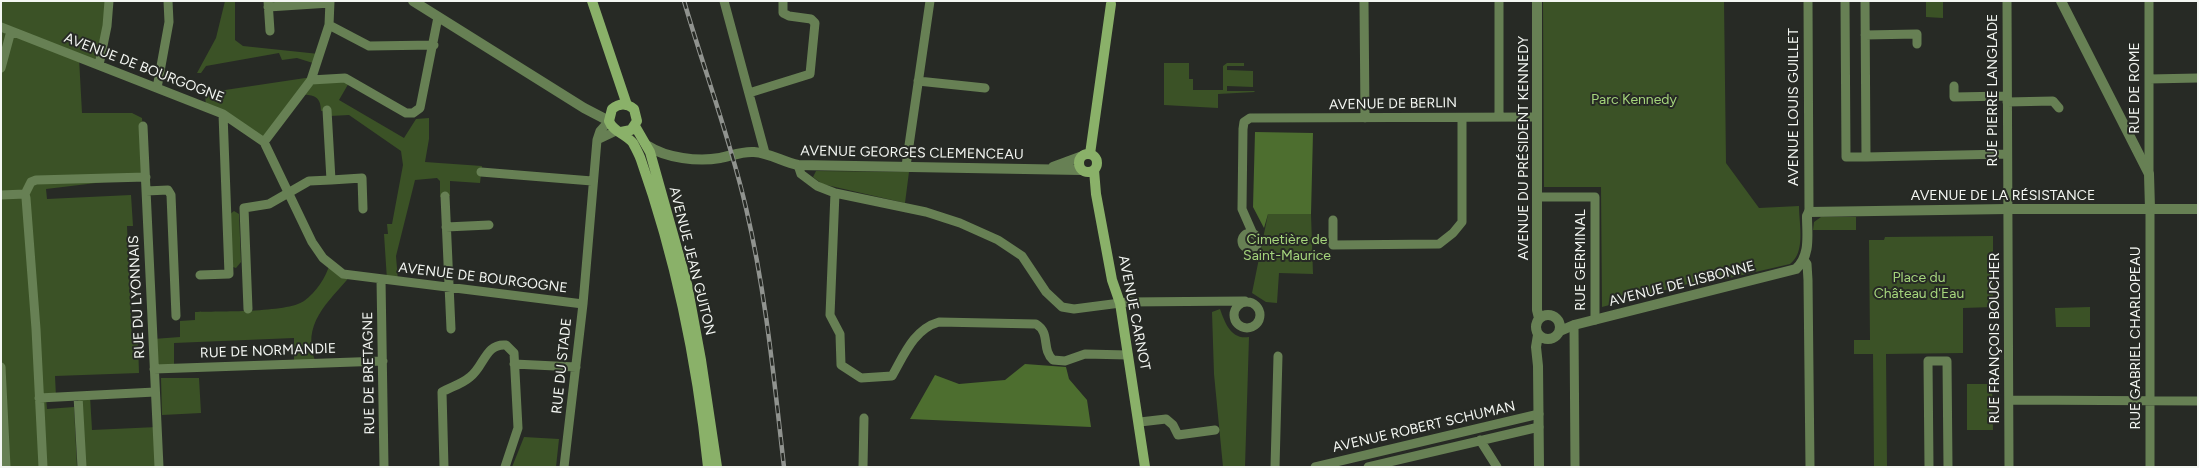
<!DOCTYPE html>
<html>
<head>
<meta charset="utf-8">
<style>
	body { margin:0 }
	#map { position:relative; width:2199px; height:468px; overflow:hidden; background:#272a25; font-family:Figtree,sans-serif }
	canvas { display:block }
	.frame { position:absolute; inset:0; border:2px solid #f3f6f2; pointer-events:none }
</style>
</head>
<body>
<div id="map">
<canvas width="2199" height="468"></canvas>
<div class="frame"></div>
</div>
<script>
const c = document.querySelector('canvas').getContext('2d');
c.lineJoin = 'round';
function fillPath(path, color) {
  c.fillStyle = color;
  c.fill(path, 'evenodd');
}
function stroke(path, color, width, dash) {
  c.strokeStyle = color;
  c.lineWidth = width;
  c.lineCap = dash ? 'butt' : 'round';
  c.setLineDash(dash || []);
  c.stroke(path);
}
function drawText(font, color, halo, rows, align = 'center') {
  c.font = font + ' Figtree,sans-serif';
  c.lineWidth = 4;
  c.setLineDash([]);
  c.textBaseline = 'middle';
  c.strokeStyle = halo;
  c.fillStyle = color;
  for (const [text, x, y, turn = 0] of rows) {
    c.save();
    c.translate(x, y);
    c.rotate((+turn || 0) * Math.PI / 180);
    c.textAlign = isNaN(turn) ? turn : align;
    if (halo) c.strokeText(text, 0, 0);
    c.fillText(text, 0, 0);
    c.restore();
  }
}
fillPath(new Path2D(`
	M1,1h108l-10,64 -20,-7 3,55h50l10,5 4,59 -100,12 1,10 84,-4 2,31h-6l5,115 6,2 1,30 -84,3 1,21 -10,1 1,11 27,-2 3,60h-72v-10l-4,7z
	M225,1h10v39l8,6 76,8 -3,10 -19,-6 -15,2 -3,-7 -73,13 -5,7h-4l19,-35z
	M1543,1h181l2,162 33,45 40,-2c0,18 7,46 -9,58l-65,15 -30,3 -93,25 -1,-120h-57z
	M1926,1h17v17l-17,-1z
	M1164,63h25v16h4v11h30v-24l4,-3h17v3h-17v4l26,1v16l-26,-1v5h27l1,1 -37,2v14l-54,-3z
	M312,77l38,4 -11,19 65,38 12,-19 13,-1v21l-4,23 57,4 -2,17 -30,-2v15l-10,1v-16l-3,-3 -22,2 -19,76 2,25 -11,-1 -3,-46h4l-1,-10h5l11,-59 -2,-14 -52,-36 -19,1v-6l-9,1c0,-15 -8,-17 -22,-16l-35,47 -58,-35 -1,-14z
	M816,171l93,1 -4,31 -83,-19 -9,-7z
	M234,211l5,3 2,48 -5,6 -3,-1 -4,-52z
	M1268,214h43l2,60 -34,-1 -2,30 -11,-1 -14,-9z
	M1821,217h35v13h-43l1,-8z
	M1993,236v71l-30,1v45l-77,1 1,113h-13l-1,-113h-19v-14h16l-1,-100h15l1,-3z
	M330,263l21,12c-23,28 -51,49 -35,88l-22,1v-26l-120,5v26h-20l-1,-30 27,-2v-16l15,-1v-8c22,-1 92,1 109,-11 12,-9 22,-23 26,-38z
	M2090,307v20h-34l-1,-19z
	M1220,309c5,14 11,31 29,28l-4,130h-22l-9,-93 -2,-62z
	M161,378h38l2,35 -39,2z
	M1967,384h25l1,46h-26z
	M78,396h12l2,34 65,-3 2,40h-77z
	M524,437l35,2 -3,28h-44z`), '#3b5226');
fillPath(new Path2D(`
	M1255,132l58,1 -2,81h-43l-4,14 -11,-21z
	M1025,364l41,3 3,12 18,21 4,27 -181,-8 25,-44 24,9 46,-4z`), '#4d6e2f');
stroke(new Path2D(`
	M268,1l2,30
	M724,1l41,152
	M1364,1l1,117
	M1808,1l1,211
	M1845,1l1,156h20l-1,-156
	M2007,1l2,466
	M2149,1v173
	M268,7l62,-4
	M329,25l40,21 65,-1
	M1,27l222,87 41,28 48,100 11,16 20,16 240,30
	M1865,35l52,-1v10
	M99,65l8,-39 2,-25
	M1,68l10,-37
	M2149,79l49,-1
	M311,80l34,-2 61,35h7l7,-5 18,-91
	M918,81l67,7
	M1954,86v11l53,-1
	M157,88l12,-66 -1,-21
	M749,93l61,-19 5,-51 -4,-4 -22,-3 -6,-3v-12
	M2007,102l46,-1 6,7
	M1499,117v-116
	M143,126l16,341
	M597,140l19,-9
	M264,142l47,-62 18,-55 1,-24
	M1866,157l141,-3
	M798,165l3,9 16,12 18,7 91,19 34,11 38,17 24,16 24,36 16,15 12,2 54,-7 117,-1
	M906,166l24,-165
	M481,172l111,9
	M331,180l31,-2 1,31
	M146,191l22,-1 3,5 5,121
	M835,193l-5,122 10,19 1,31 20,13 31,-2c12,-21 22,-47 47,-54l97,2c15,9 5,25 17,36l12,1 20,-7 43,1
	M25,194l6,-12 5,-2 110,-3
	M1,195l24,-1 1,4 10,131 7,138
	M445,196l6,133
	M1538,197h57v123
	M2150,209v258
	M1333,220v25l106,-1 14,-11 9,-11v-104
	M446,227l43,-2
	M1242 241a8 8 0 1 1 16 0a8 8 0 1 1-16 0Z
	M1253,234l-11,-25 1,-80 1,-7 6,-4 287,-1
	M1804,260l3,4 1,16 2,187
	M200,275l29,-1 -6,-160
	M381,279l3,188
	M1234 315a13 13 0 1 1 26 0a13 13 0 1 1-26 0Z
	M248,309l-4,-101 25,-4 40,-23 22,-1 -4,-70
	M1574,325l1,142
	M514,364l62,3
	M1,367l5,100
	M154,369l229,-8
	M78,396l4,71
	M39,398l116,-6
	M2009,400l189,1
	M1140,422l26,-3 7,6 5,10 37,-5
	M1480,440l17,27
	M444,467l-2,-75c9,-5 20,-8 28,-15 14,-10 15,-34 36,-32l8,8 4,75 -13,39
	M564,467l19,-163 14,-164 3,-9 9,-10
	M863,467l1,-49
	M1275,467l3,-111
	M1315,467l224,-53
	M1368,467l171,-40
	M1929,467l-1,-106h19l1,106`), '#678054', 9);
stroke(new Path2D(`
	M413,1l171,107 25,13
	M1537,1v309l2,8
	M2061,1l88,173 1,35
	M648,146c18,12 50,16 72,12 11,-2 22,-7 34,-6 16,1 29,10 44,13l283,5
	M1053,167l27,-10
	M1536 327a12 12 0 1 1 24 0a12 12 0 1 1-24 0Z
	M1560,331l14,-6 222,-56c15,-14 11,-34 11,-53l2,-4 198,-3h191
	M1538,335l-2,12 2,19 1,101`), '#678054', 10);
stroke(new Path2D(`
	M592,1l35,104
	M635,126l15,26 37,132 14,76 16,107
	M621,132l10,-2 6,-9 -3,-12c-7,-6 -15,-6 -22,0l-3,12c4,11 17,13 24,22 3,6 6,11 8,17 36,102 56,200 67,307
	M1079 163a9 9 0 1 1 18 0a9 9 0 1 1-18 0Z
	M1090,154l21,-150
	M1094,170l2,24 16,86 8,23 25,164`), '#8ab169', 10);
const rail = new Path2D(`
	M684,1c20,69 46,137 62,207 20,85 28,172 38,259`);
stroke(rail, '#90938f', 4.5);
stroke(rail, '#272a25', 2.5, [8]);
drawText('14px', '#f3f6f2', '#272a25', [
	["AVENUE DE BOURGOGNE",144,68,21],
	["RUE DE ROME",2135,88,-90],
	["RUE PIERRE LANGLADE",1993,90,-90],
	["AVENUE DE BERLIN",1393,104,-1],
	["AVENUE LOUIS GUILLET",1794,107,-90],
	["AVENUE DU PRÉSIDENT KENNEDY",1524,148,-90],
	["AVENUE GEORGES CLEMENCEAU",912,153,1],
	["AVENUE DE LA RÉSISTANCE",2003,196],
	["RUE GERMINAL",1581,260,-90],
	["AVENUE JEAN GUITON",692,261,76],
	["AVENUE DE BOURGOGNE",483,278,7],
	["AVENUE DE LISBONNE",1682,284,-14],
	["RUE DU LYONNAIS",137,297,-93],
	["AVENUE CARNOT",1134,313,79],
	["RUE FRANÇOIS BOUCHER",1995,338,-90],
	["RUE GABRIEL CHARLOPEAU",2136,338,-90],
	["RUE DE NORMANDIE",268,351,-2],
	["RUE DU STADE",562,366,-84],
	["RUE DE BRETAGNE",369,373,-91],
	["AVENUE ROBERT SCHUMAN",1424,427,-13]
]);
drawText('14px', '#a5d57c', '#272a25', [
	["Parc Kennedy",1634,100],
	["Cimetière de",1287,240],
	["Saint-Maurice",1287,256],
	["Place du",1919,278],
	["Château d'Eau",1919,294]
]);
</script>
</body>
</html>
